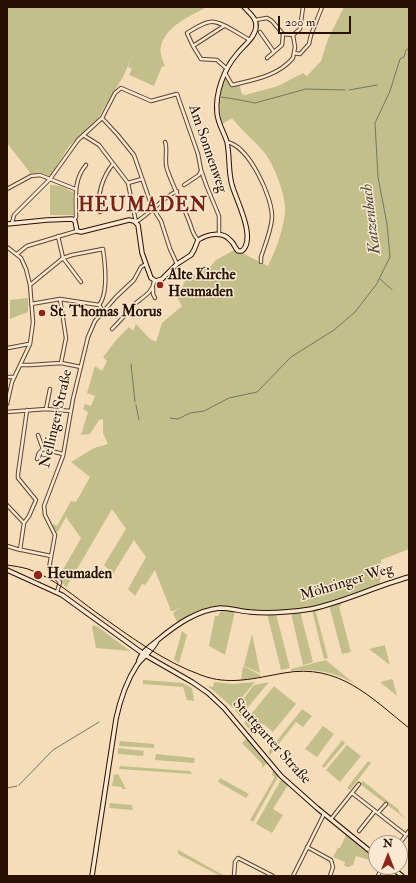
<!DOCTYPE html>
<html>
<head>
<meta charset="utf-8">
<style>
	body { margin:0 }
	#map { position:relative; width:416px; height:883px; overflow:hidden; background:#f6ddba; font-family:"IM FELL Double Pica",serif }
	canvas { display:block }
	.frame { position:absolute; inset:0; border:8px solid #291001; pointer-events:none }
	.north { position:absolute; left:368px; top:835px; width:40px; height:40px; box-sizing:border-box; background:#f9e9d2; border:1px solid #a6927e; border-radius:50%; rotate:0deg; font-size:11px; font-weight:700; line-height:16px; text-align:center; color:#291001 }
	.north::after { content:''; display:block; margin:auto; width:14px; height:18px; background:#8f2418; clip-path:polygon(50% 0,100% 100%,50% 72%,0 100%) }
	.scale { position:absolute; left:278px; top:16px; width:73px; height:18px; box-sizing:border-box; border:2px solid #291001; border-top:0; padding-left:5px; font-size:12px; line-height:14px; white-space:nowrap; color:#291001; -webkit-text-stroke:3px #f9e9d2; paint-order:stroke }
</style>
</head>
<body>
<div id="map">
<canvas width="416" height="883"></canvas>
<div class="frame"></div>
<div class="north">N</div>
<div class="scale">200 m</div>
</div>
<script>
const c = document.querySelector('canvas').getContext('2d');
c.lineJoin = 'round';
function fillPath(path, color) {
  c.fillStyle = color;
  c.fill(path, 'evenodd');
}
function stroke(path, color, width, dash) {
  c.strokeStyle = color;
  c.lineWidth = width;
  c.lineCap = dash ? 'butt' : 'round';
  c.setLineDash(dash || []);
  c.stroke(path);
}
function drawText(font, color, halo, rows, align = 'center') {
  c.font = font + ' "IM FELL Double Pica",serif';
  c.lineWidth = 3;
  c.setLineDash([]);
  c.textBaseline = 'middle';
  c.strokeStyle = halo;
  c.fillStyle = color;
  for (const [text, x, y, turn = 0] of rows) {
    c.save();
    c.translate(x, y);
    c.rotate((+turn || 0) * Math.PI / 180);
    c.textAlign = isNaN(turn) ? turn : align;
    if (halo) c.strokeText(text, 0, 0);
    c.fillText(text, 0, 0);
    c.restore();
  }
}
fillPath(new Path2D(`
	M7,7h200c-17,9 -41,19 -46,39 -2,6 2,15 4,21l-3,-1 -8,20 -25,-11 3,-6 -4,-2 5,-13 -9,21 -27,45 -28,26 -19,30 -11,-4 -8,2 -24,-31z
	M344,7h65v542l-28,11 -1,24 -68,23 -28,3 -20,1 -48,-5 -19,6 -20,10 -4,-9 10,-7 -9,5h-3l-16,-41 -10,15 -3,-1 -7,12 -7,-7 18,-32 -12,-17 -21,34 -9,-9 22,-36 -14,-20 -46,79 -7,-11 22,-39 -15,-21 -9,16 -5,-7 1,-2 4,2 14,-25 5,1 14,-25 -19,-15 23,-14 14,-4 -5,-11v-14l-4,1 -9,14 -9,1 7,-23 -5,-3 2,-5 6,2 4,-10 -8,-3 8,-27 7,5 5,-10 -4,-4 15,-19 11,-11 4,4 3,-7 13,14 7,4 6,-19 20,-17 -7,-12 4,-5h2l9,-17 6,4 8,-11 5,3 7,-8 18,-10 3,2 5,1 26,13c8,-16 15,-36 17,-53 2,-15 -11,-49 -21,-61 -10,-12 -22,-21 -32,-34l-10,6c-4,-17 -2,-32 4,-48l5,9 8,-1 3,10 3,1 33,-9 25,-13 4,3 14,-15 7,-22z
	M50,185l11,1 12,6v23h-23z
	M28,298v14l-18,7v-19z
	M340,601l1,5 -2,1 12,45 -9,2 -13,-49z
	M315,609l13,49 -4,1 -12,-49z
	M221,610l14,1 -10,44 -16,-9 6,-30h3z
	M300,611l13,51 -10,3 -12,-52z
	M267,614h9l14,54 -9,2z
	M94,625l4,2 32,24 -34,-3 -4,-21z
	M182,631l5,4 -8,28 -5,-3z
	M252,634l8,38v1l-16,-7z
	M385,645v1l5,19 -21,-16z
	M326,660l1,1 29,24c-20,-13 -42,-17 -65,-14v-2z
	M243,666l17,9 1,2 -20,3z
	M392,679l1,1 4,16 -17,-14z
	M143,680l40,3 9,5 2,13 -7,-1 -4,-13 -40,-3z
	M214,682l19,2 22,-2 -22,26 -25,-22 5,1z
	M269,682l-29,35 -5,-7 1,-2 18,-23z
	M274,686l22,18 -23,28 -11,-9 -9,11 -9,-11z
	M302,709l10,7 -9,11 -7,-5 -26,33 -2,-3z
	M323,726l11,8 -17,23 -12,-8z
	M247,738l20,25 -5,5v-4l-20,-21z
	M342,740l3,3 -21,25 -2,-2z
	M120,741l34,3v4l-35,-2z
	M347,745l14,11 -21,26 -14,-12z
	M118,748l26,3 -1,5 -25,-2z
	M156,754l39,4 -1,5 -39,-3z
	M368,761l3,2 -21,27 -3,-2z
	M120,766l70,5 2,3 -73,-5z
	M273,769l6,6 -26,47 -3,-2 25,-43 -3,-2z
	M117,774h1l8,15h-4v-2l-10,-1 2,-11z
	M220,778l29,16 -3,4 -28,-16z
	M282,778l6,7 -15,24 10,6 -11,18 -16,-9z
	M363,781l36,29v2l8,8 -47,-36z
	M110,803l22,2 1,5 -24,-2z
	M346,835l30,25v2l-20,-6 -3,9h-2l-1,2 -6,-1 1,-4 -12,-5 5,-9h2z
	M178,850l47,26h-5l-42,-22z`), '#c3bf8b');
stroke(new Path2D(`
	M349,90l28,-5
	M221,97l7,1
	M229,98l26,5 51,-14 39,1
	M380,279l10,9
	M391,289h1
	M131,364l4,38
	M136,405l3,15
	M170,418l8,1 12,-6 14,-2 25,-13 28,-6 34,-35 43,-27 21,-18 21,-27 14,-28 -3,-33 -9,-47 -3,-54 15,-32 10,-32 4,-2 2,-7 3,-2
	M19,785l34,-35 46,-28
	M7,788l10,-2`), '#6f7769', 1);
const street = new Path2D(`
	M255,20l12,-2 5,3 11,13 10,1 7,-6 3,-22
	M260,32l14,20
	M193,46l31,-20
	M294,53l6,1 9,-10 2,-9 11,-28
	M267,58l15,-13 1,-11
	M227,69l-10,-9 -16,-1 -8,-13 -6,-13c7,-4 15,-10 23,-11 10,-2 30,13 40,18
	M225,73l7,12c21,-5 46,-9 61,-27l2,-11 -2,-12
	M102,118l15,16 17,21 18,52 9,14 9,28 7,15
	M83,135l16,10 29,38 8,39c15,-9 25,-23 41,-31
	M165,142c3,6 -1,19 2,27 6,18 15,34 22,52 3,7 3,13 9,19
	M227,142c22,4 46,56 45,76 -1,13 -7,27 -11,39v5
	M128,183l14,-4
	M184,185l15,-10 2,-4
	M7,189l24,-13 9,-1 35,14
	M100,212c-4,-16 3,-36 13,-48
	M74,220l2,-3c0,-19 -3,-37 10,-52
	M12,223l2,-8 36,-36 28,-39 24,-22 13,-25 6,-5 30,13 26,-7 21,60 3,16 6,17 12,29v19
	M58,236l5,22 18,24
	M7,247l14,11 5,11 4,16 3,37 -3,22 -18,38 -5,22
	M17,254l10,-8 50,-15
	M30,285l33,-27 9,-3 31,-6c2,14 6,44 -4,56
	M153,288v6l2,4
	M60,299l6,39 -5,25
	M31,304l29,-5 39,6 4,6
	M112,329c7,-7 15,-16 22,-24 8,-8 19,-12 20,-24
	M8,348l21,-4
	M20,365h11l30,-2 20,4
	M7,377h7
	M46,409l4,-20
	M7,412l39,-3 25,2
	M38,435l5,14 20,5
	M37,459l2,-6 4,-4
	M7,505l17,18
	M7,546l10,3 34,7
	M20,550l4,-27 5,-7 7,-16 -18,-22v-4l9,-64
	M57,592l3,-10 -9,-9 -2,-5 6,-33 -10,-20 -1,-9 19,-50 10,-57 15,-62 7,-16 21,-24 18,-17 7,-13 5,-3
	M352,793l54,42
	M378,813l8,-9
	M331,819l28,-35
	M359,831l16,-20
	M400,843l9,-12
	M307,847l24,13 2,7 -3,9
	M234,876l1,-14 3,-4 35,18
	M293,876l31,-62
	M378,876l4,-9`);
const secondary = new Path2D(`
	M7,224l40,-4 25,-1 3,2 2,10 4,1 48,-12 5,1 4,4 4,28 9,25 5,3 6,-2 15,-15 14,-9 3,-5 4,-10c10,-6 24,-9 32,0 4,3 5,8 8,11h4c15,-13 -6,-51 -10,-66 -4,-14 -2,-29 -5,-43 -3,-10 -9,-18 -10,-29 -2,-20 7,-44 20,-59 6,-8 18,-16 19,-27 1,-9 -7,-14 -12,-20
	M7,570l55,25 83,60 47,27 16,11 16,15 57,68 36,32 59,48
	M138,664c2,-12 12,-17 21,-25 17,-14 38,-29 61,-31 10,0 20,3 30,4 20,2 41,0 61,-3 33,-7 65,-23 98,-32
	M391,867l11,9
	M92,876l24,-157c4,-19 10,-37 21,-54 6,-8 16,-15 20,-24`);
stroke(street, '#5c432f', 4.5);
stroke(secondary, '#291001', 5.5);
stroke(street, '#f9e9d2', 2.5);
stroke(secondary, '#f9e9d2', 3.5);
stroke(new Path2D(`
	M7,565c7,1 14,2 21,4 26,9 47,28 69,44 31,22 67,49 104,62 28,11 54,3 83,-2 55,-10 86,24 125,55`), '#291001', 1);
for (const [x, y, r, color] of [
	[160,285,4,"#8f2418"],
	[42,313,4,"#8f2418"],
	[38,575,5,"#8f2418"]
]) {
  const dot = new Path2D();
  dot.arc(x, y, r, 0, 2 * Math.PI);
  c.fillStyle = color;
  c.fill(dot);
  stroke(dot, '#f9e9d2', 1.5);
}
drawText('15px', '#291001', '#f9e9d2', [
	["Am Sonnenweg",207,149,71],
	["Nellinger Straße",57,419,-77],
	["Möhringer Weg",347,583,-17],
	["Stuttgarter Straße",271,742,48]
]);
drawText('bold 15px', '#291001', '#f9e9d2', [
	["Alte Kirche",168,276],
	["Heumaden",168,293],
	["St. Thomas Morus",50,313],
	["Heumaden",47,575]
], 'left');
drawText('italic 16px', '#524c3e', '#f9e9d2', [
	["Katzenbach",372,219,-97]
]);
c.letterSpacing = '1px';
drawText('bold 19px', '#7a1f14', '#f9e9d2', [
	["HEUMADEN",143,207]
]);
c.letterSpacing = '0px';
</script>
</body>
</html>
